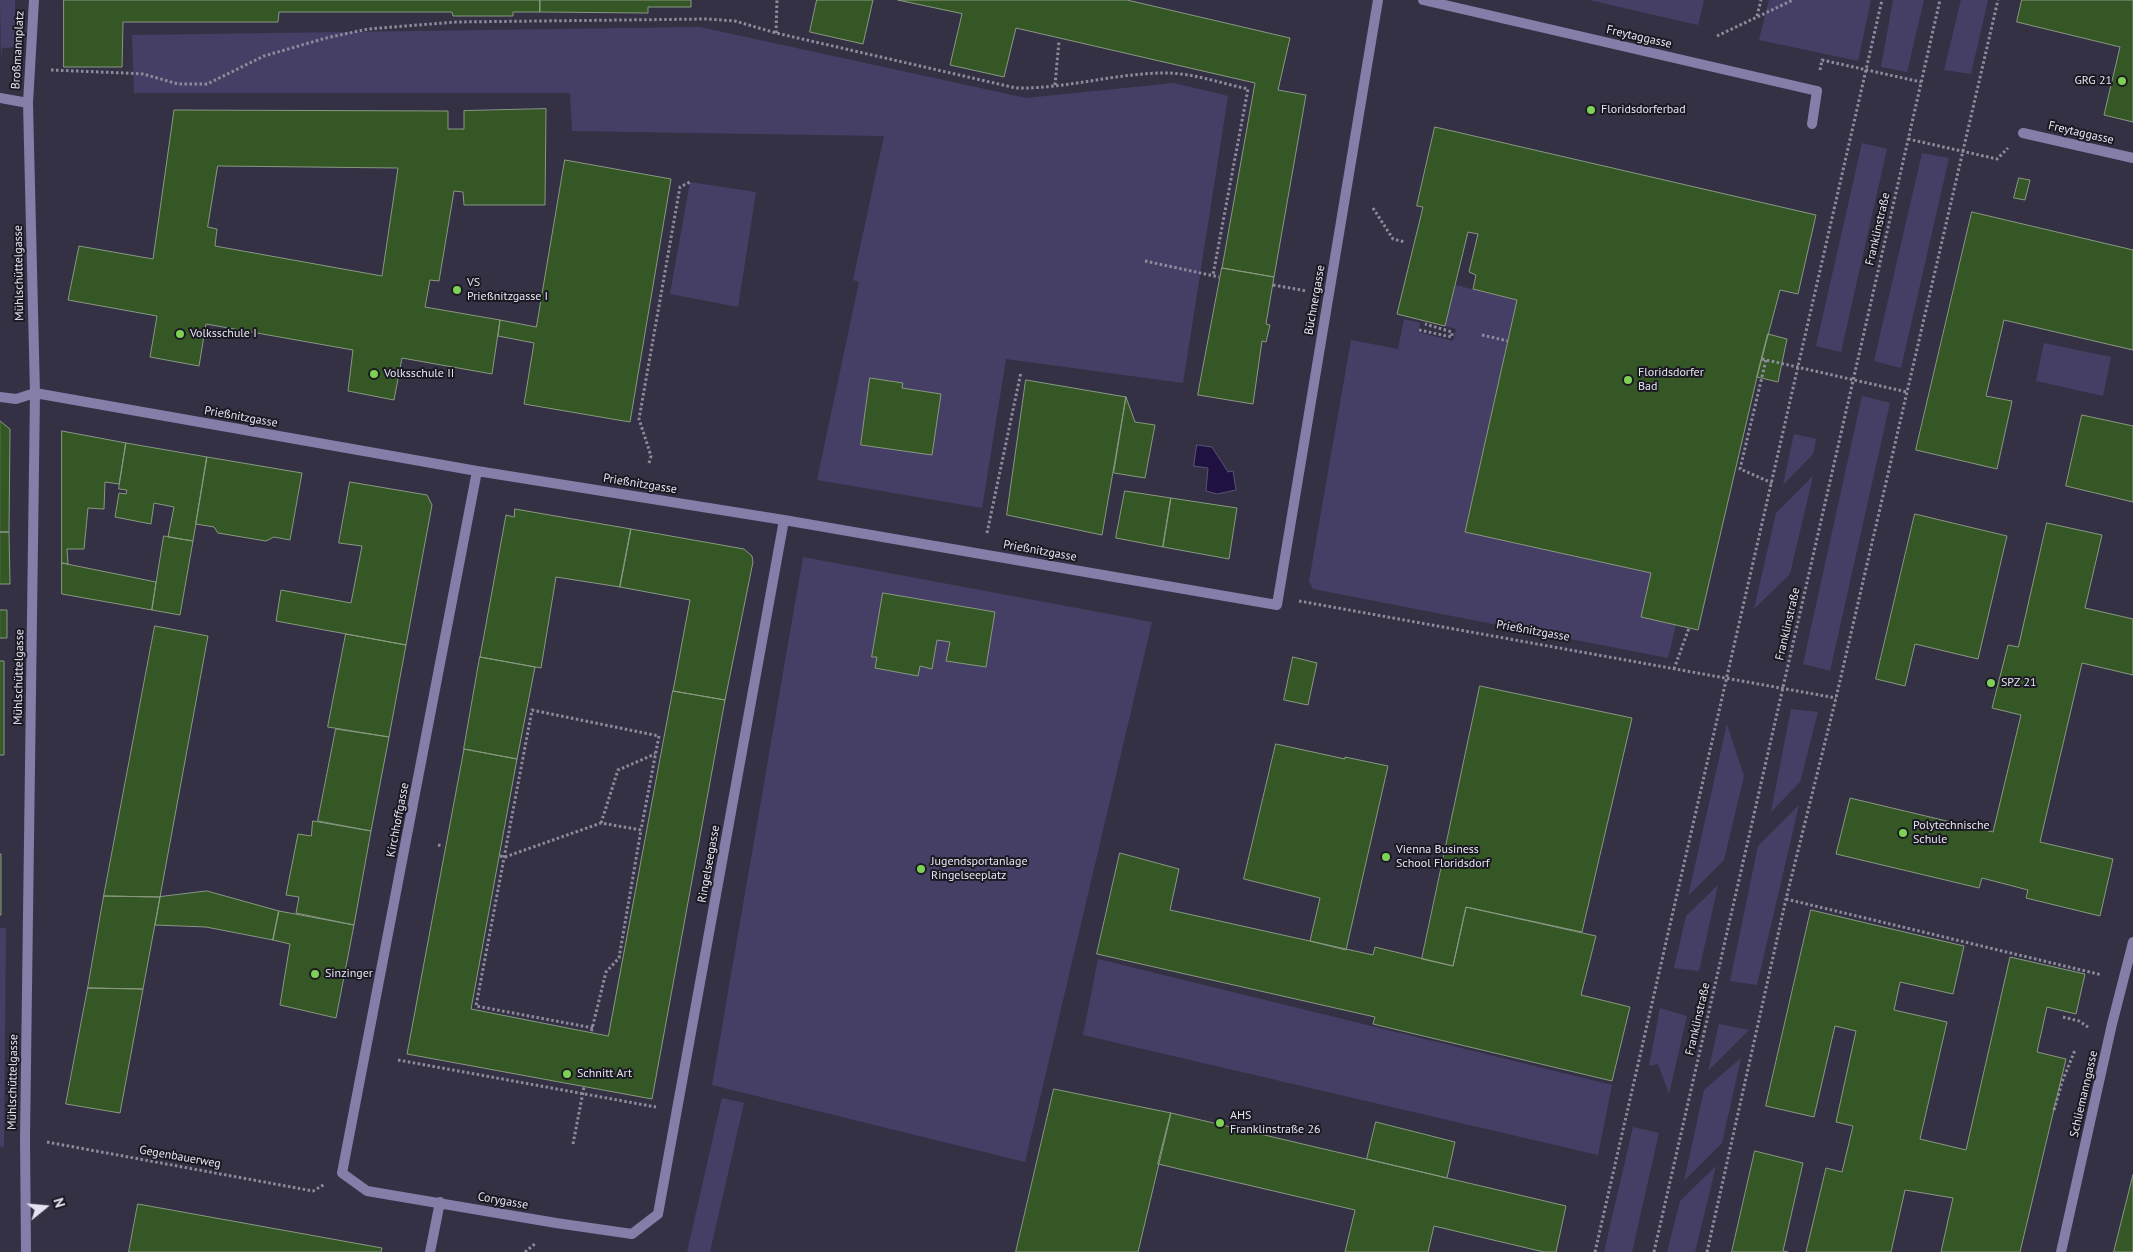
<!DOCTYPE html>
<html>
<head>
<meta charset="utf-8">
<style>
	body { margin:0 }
	#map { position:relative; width:2133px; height:1252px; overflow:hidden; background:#343145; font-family:"PT Sans",sans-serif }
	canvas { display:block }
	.north { position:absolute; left:20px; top:1182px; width:50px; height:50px; -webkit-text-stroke:4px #1b1a23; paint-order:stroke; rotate:73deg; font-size:14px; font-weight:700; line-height:20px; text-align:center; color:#e5e4f1 }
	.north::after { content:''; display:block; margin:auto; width:18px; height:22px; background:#e5e4f1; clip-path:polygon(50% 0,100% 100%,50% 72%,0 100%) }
</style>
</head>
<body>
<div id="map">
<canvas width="2133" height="1252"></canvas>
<div class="north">N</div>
</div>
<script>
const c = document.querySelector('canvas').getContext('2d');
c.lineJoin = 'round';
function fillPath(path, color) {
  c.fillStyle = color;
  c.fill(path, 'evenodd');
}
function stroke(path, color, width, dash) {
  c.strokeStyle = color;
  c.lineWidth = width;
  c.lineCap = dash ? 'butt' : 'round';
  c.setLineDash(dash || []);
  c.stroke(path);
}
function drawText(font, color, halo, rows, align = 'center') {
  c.font = font + ' "PT Sans",sans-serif';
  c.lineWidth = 4;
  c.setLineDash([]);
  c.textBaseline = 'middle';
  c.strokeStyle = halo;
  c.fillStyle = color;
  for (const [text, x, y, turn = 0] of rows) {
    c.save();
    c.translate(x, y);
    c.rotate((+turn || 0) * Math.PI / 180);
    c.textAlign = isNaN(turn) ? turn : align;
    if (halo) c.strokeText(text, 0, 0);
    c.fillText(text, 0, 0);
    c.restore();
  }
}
fillPath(new Path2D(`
	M0,0h15v47l-13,1 -1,13z
	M1589,0h115l-6,25z
	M1769,0h102l-13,61 -99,-21z
	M1893,0h31l-17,72 -26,-5z
	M1961,0h27l-17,74 -27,-4z
	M700,27l326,71 148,-15 54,13 -45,287 -177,-24 -24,149 -165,-28 42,-198 -6,-2 31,-144 -312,-5 -2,-38h-436l-2,-58z
	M1862,143l25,6 -46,203 -25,-6z
	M1922,153l27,5 -48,210 -27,-7z
	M690,182l66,10 -18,115 -68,-13z
	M1455,285l62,15 -52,232 186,41 -10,43 35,9 -8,33 -355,-69 -4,-8 42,-241 47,9 6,-30 16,4 -2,9 35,9 3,-12 -11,-3z
	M2044,343l67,14 -8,39 -67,-15z
	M1862,396l28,7 -60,268 -27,-7z
	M1794,434l22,5 -3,15 -30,31z
	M1813,476l-23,98 -36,35 22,-96z
	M803,557l349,65 -127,540 -313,-77z
	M1791,709l27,3 -18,70 -29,30z
	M1727,724l17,52 -20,84 -36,36z
	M1799,805l-42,180 -27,-4 28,-135z
	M1718,885l-19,86 -25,-3 12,-52z
	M0,928h6l-2,219 -4,-1z
	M1098,959l514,126 -14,70 -515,-120z
	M1660,1008l27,8 -18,78 -11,-30 -9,2z
	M1719,1024l30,6 -41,41z
	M1741,1058l-19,85 -38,38 20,-91z
	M722,1098l22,5 -34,149h-23z
	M1633,1127l26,6 -27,119h-28z
	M1716,1166l-21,86h-28l13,-51z`), '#463f65');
const water = new Path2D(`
	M1197,445l15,2 16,25 5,-1 3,19 -19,4 -11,-3 2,-23 -14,-2z`);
fillPath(water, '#1f1242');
stroke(water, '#5a5176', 1);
const building = new Path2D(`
	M64,0h476v12h-27v4h-60l-1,-4h-173l-1,10h-155l-1,45h-58z
	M540,0h151v7h-43v6l-108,-1z
	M817,0h56l-10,44 -53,-12z
	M898,0h229l163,38 -12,52 28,5 -32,182 -52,-9 33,-185 -239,-55 -12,49 -54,-12 12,-51z
	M2022,0h111v122l-29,-7 16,-68 -103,-25z
	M546,109l-1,96h-81l-1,-13 -9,-1 -15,90 -9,-1 -5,27 75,13 -8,54 -90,-16 -8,42 -46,-9 5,-41 -147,-26 -7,42 -49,-9 7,-41 -89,-16 11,-54 74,13 21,-149 274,1v18h16v-18zM218,166l180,2 -16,108 -167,-30 2,-17 -9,-2z
	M1435,127l381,88 -18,79 -18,-4 -23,87 -59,253 -57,-13 10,-44 -186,-41 52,-232 -44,-11 3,-14 -7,-3 9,-38 -10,-2 -23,94 -48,-12 26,-107 -6,-1z
	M565,160l106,19 -41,243 -106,-18 10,-61 -36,-7 2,-16 36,7z
	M2019,178l11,2 -5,20 -11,-2z
	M1972,212l161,38v100l-129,-30 -18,76 26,5 -15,68 -81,-19z
	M1222,268l52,9 -8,47 4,1 -4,17 -4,-1 -9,63 -55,-9z
	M1768,334l19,5 -9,43 -21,-5z
	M870,378l33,5 -1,5 39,6 -9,61 -71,-10z
	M1026,380l100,17 -24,138 -95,-20z
	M1126,397l9,25 20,3 -10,53 -31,-5z
	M2082,415l51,11v76l-67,-16z
	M0,421l10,8 -1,103h-9z
	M62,431l64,12 -7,41 -14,-2 -1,27 -16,-1 -4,41h-17l1,15 -6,-1z
	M126,443l81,14 -14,84 -25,-4 6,-30 -20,-4 -3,21 -36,-7 4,-24 7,1 1,-4 -8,-1z
	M207,457l95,16 -12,67 -16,-3 -8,4 -48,-8 -4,-6 -18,-3z
	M350,482l77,13 5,10 -26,140 -130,-24 5,-31 70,13 11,-57 -23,-3z
	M1125,491l46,7 -8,49 -47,-9z
	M1171,498l66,10 -8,51 -66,-12z
	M515,509l116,20 -11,58 -64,-10 -15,91 -61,-11 26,-142 8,2z
	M1915,514l92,22 -29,123 -63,-15 -10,42 -29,-7z
	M2047,523l55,12 -17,73 48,11v56l-51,-12 -42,179 73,17 -13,57 -74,-18 2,-8 -46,-12 -3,10 -143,-34 14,-56 143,34 28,-117 -29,-7 16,-63 10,2z
	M631,529l113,20 8,7 1,6 -28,138 -52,-9 17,-91 -70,-13z
	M0,532h9l1,52h-10z
	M164,536l29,5 -13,74 -28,-5z
	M62,563l94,19 -4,28 -90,-16z
	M883,593l112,19 -9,55 -40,-6 4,-19 -13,-2 -5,29 -12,-3 -2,10 -43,-8 2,-11h-5z
	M0,610h7v28h-7z
	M155,626l53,10 -48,261 -56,-1z
	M346,634l60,11 -17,92 -61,-10z
	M480,657l55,10 -18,92 -53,-10z
	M1293,657l24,6 -9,42 -24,-5z
	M0,661h4v94h-4z
	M1480,686l152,32 -50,214 -116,-25 -13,59 -31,-7z
	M673,691l52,9 -73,399 -245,-45 57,-305 53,10 -46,250 137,27z
	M336,729l53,8 -18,94 -53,-10z
	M1276,744l69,15v-2l43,9 -42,184 -36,-9 10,-43 -76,-19z
	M313,821l58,10 -17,94 -58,-12 3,-16 -13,-2 12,-61 13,2z
	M1120,853l59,16 -9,41 203,45 2,-8 78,19 13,-59 130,29 -15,59 49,12 -18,74 -239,-57 2,-7 -278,-63z
	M0,854h1v61h-1z
	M207,891l72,20 -6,29 -67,-13 -51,-2 5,-28z
	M104,896l56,1 -17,92 -55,-1z
	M1811,910l153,36 -11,48 -53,-12 -6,28 53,12 -27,117 46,11 44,-193 75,17 -9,40 -29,-7 -10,45 29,7 -46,193h-79l12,-54 -48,-8 -14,62h-85l20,-84 16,4 11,-46 -17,-4 20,-91 -21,-5 -21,91 -48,-11z
	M279,911l75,14 -18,93 -56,-13 10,-61 -17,-4z
	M88,988l55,1 -23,124 -54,-9z
	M1054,1089l117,24 -33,139h-122z
	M1171,1113l395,93 -10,46h-12l-110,-26 -6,26h-83l10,-42 -197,-46z
	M1376,1122l79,20 -8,36 -80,-19z
	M1755,1151l48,12 -20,88 5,1h-56z
	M2133,1175v77h-19z
	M138,1204l244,44 -1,4h-252z`);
fillPath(building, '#355725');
stroke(building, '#889882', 1);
stroke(new Path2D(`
	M1757,16l4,-16
	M776,33l1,-33
	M1717,36l76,-36
	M51,70l74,3 18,1 35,10h29l57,-28 62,-18 42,-9 88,-7 251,-3 28,2 41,12 240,55c49,1 96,-14 145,-15 29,-1 59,10 87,16l-35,186
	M1820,70l2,-10 99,22
	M1055,85l4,-44
	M1908,139l89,20 11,-11
	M1373,208l20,31 12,3
	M1145,261l74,16
	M1273,285l34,6
	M1419,330l33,7v-5l-27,-8
	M1482,335l26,6
	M1762,359l145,33
	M1766,360l-26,109 32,14
	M649,463l2,-7 -12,-37 41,-232 10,-5
	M987,533l34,-161
	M1299,601l537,97
	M1674,669l15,-41
	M601,823l17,-53 37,-16
	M438,845l5,1
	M500,856l5,1 96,-34 40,7 -22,128 -13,14 -15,61
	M1786,899l316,76
	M2063,1017l16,4 9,6
	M593,1028l-117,-22 56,-296 127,26 -18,94
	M398,1060l258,47
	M2054,1110l8,-28 13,-32
	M47,1142l266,49 12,-7
	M573,1144l11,-57
	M525,1252l11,-9
	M1595,1252l287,-1252
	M1654,1252l286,-1252
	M1707,1252l79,-353 50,-201 162,-698`), '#8d8b9c', 3, [2.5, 2.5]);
stroke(new Path2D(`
	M1423,0l394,91 -5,33`), '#847ea9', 10);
stroke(new Path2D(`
	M0,98l28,5
	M2023,133l110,25
	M0,397l16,2 19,-6 442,78 307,49 493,85 101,-605
	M477,471l-135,702 25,18 189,32 76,11 26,-20 126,-694
	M26,1252l-1,-114 10,-745 -7,-290 6,-103
	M430,1252l10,-50
	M2061,1252l51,-228 21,-82`), '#847ea9', 10);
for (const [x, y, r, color] of [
	[2122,81,5,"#7dd154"],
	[1591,110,5,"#7dd154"],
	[457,290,5,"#7dd154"],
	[180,334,5,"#7dd154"],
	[374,374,5,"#7dd154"],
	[1628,380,5,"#7dd154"],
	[1991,683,5,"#7dd154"],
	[1903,833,5,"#7dd154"],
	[1386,857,5,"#7dd154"],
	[921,869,5,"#7dd154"],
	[315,974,5,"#7dd154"],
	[567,1074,5,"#7dd154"],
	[1220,1123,5,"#7dd154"]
]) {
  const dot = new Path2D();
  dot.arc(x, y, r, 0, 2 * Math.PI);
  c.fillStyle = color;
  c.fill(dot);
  stroke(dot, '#1b1a23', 2);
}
drawText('12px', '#e5e4f1', '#1b1a23', [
	["Freytaggasse",1639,37,13],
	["Broßmannplatz",18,50,-87],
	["Freytaggasse",2081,133,13],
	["Franklinstraße",1878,229,-77],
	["Mühlschüttelgasse",19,273,-91],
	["Büchnergasse",1315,300,-80],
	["Prießnitzgasse",241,417,10],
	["Prießnitzgasse",640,484,9],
	["Prießnitzgasse",1040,551,10],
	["Franklinstraße",1788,624,-77],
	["Prießnitzgasse",1533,631,10],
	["Mühlschüttelgasse",19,677,-89],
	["Kirchhoffgasse",398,820,-79],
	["Ringelseegasse",709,864,-80],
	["Franklinstraße",1698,1019,-77],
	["Mühlschüttelgasse",13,1082,-89],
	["Schliemanngasse",2084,1094,-77],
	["Gegenbauerweg",180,1157,10],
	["Corygasse",503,1201,10]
]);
drawText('12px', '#e5e4f1', '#1b1a23', [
	["GRG 21",2112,81,"right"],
	["Floridsdorferbad",1601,110],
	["VS",467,283],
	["Prießnitzgasse I",467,297],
	["Volksschule I",190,334],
	["Floridsdorfer",1638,373],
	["Bad",1638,387],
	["Volksschule II",384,374],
	["SPZ 21",2001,683],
	["Polytechnische",1913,826],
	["Schule",1913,840],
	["Vienna Business",1396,850],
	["School Floridsdorf",1396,864],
	["Jugendsportanlage",931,862],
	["Ringelseeplatz",931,876],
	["Sinzinger",325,974],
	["Schnitt Art",577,1074],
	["AHS",1230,1116],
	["Franklinstraße 26",1230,1130]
], 'left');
</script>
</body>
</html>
